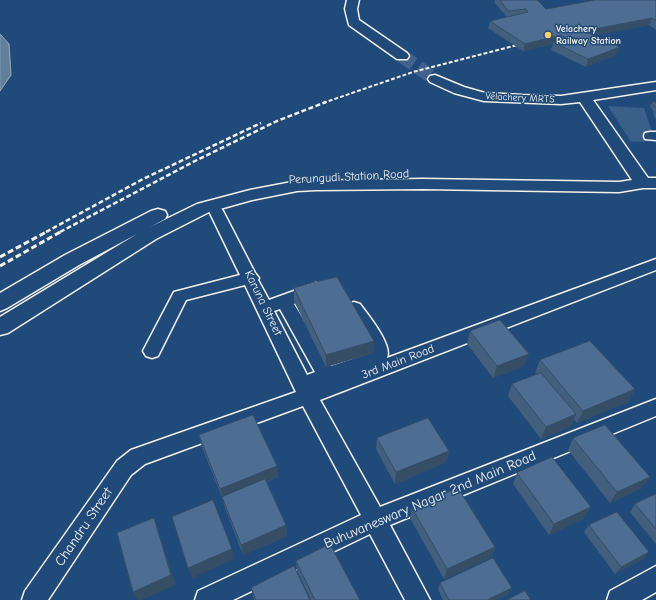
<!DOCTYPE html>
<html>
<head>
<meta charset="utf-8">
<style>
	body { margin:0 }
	canvas { display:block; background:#1f4a7a }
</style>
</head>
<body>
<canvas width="656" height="600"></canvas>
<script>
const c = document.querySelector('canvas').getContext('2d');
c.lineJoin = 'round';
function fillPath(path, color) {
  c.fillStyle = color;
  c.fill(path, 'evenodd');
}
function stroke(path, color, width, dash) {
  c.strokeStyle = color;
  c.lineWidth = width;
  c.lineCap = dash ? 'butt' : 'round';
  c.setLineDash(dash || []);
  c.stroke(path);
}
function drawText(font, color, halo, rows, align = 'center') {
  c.font = font + ' "Comic Neue",sans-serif';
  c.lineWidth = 3;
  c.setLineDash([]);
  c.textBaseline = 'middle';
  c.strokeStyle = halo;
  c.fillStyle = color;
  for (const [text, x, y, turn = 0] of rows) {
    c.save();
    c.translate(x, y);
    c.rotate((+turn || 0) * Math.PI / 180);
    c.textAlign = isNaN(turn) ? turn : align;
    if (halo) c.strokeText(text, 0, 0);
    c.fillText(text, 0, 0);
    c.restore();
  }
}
fillPath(new Path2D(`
	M608,106l36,2 11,33 -24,1z`), '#3a5f88');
const water = new Path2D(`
	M0,34l9,10 2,31 -11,16z`);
fillPath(water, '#627e9d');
stroke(water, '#9cacbb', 1);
stroke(new Path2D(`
	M402,56l33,23`), '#3f638a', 14, [14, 6]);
const minor = new Path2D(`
	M650,132h6v8l-11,-1 -1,-3 1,-3z
	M216,206l5,2 2,3 32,62 4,5 -1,2 11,20 47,-17 6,2 2,4 -2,4 -28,11 37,62 40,-13 -2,-7 -24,-38 3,-4 6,-2 6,2c8,11 33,41 27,54l269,-99v11l-336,130 60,107 276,-108v17l-266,109 40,75h-25l-35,-66 -137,66h-38l3,-9 163,-76 -58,-109 -158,58 -14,11 -83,125h-26l3,-9 92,-130 14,-11 165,-58 -51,-107 -59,15 -28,56 -6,2 -6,-2 -3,-5 31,-59 66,-17 -31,-64 2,-3zM280,309l35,63 -8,3 -33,-64z
	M656,566v26l-14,8h-35l3,-9z`);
const tertiary = new Path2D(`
	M347,0h12l-2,9 2,11 48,33 2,3 -2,3h-10l-48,-34 -4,-16z
	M435,75l29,12 21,6 37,2 39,1 95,-14v8l-63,10 55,78h8v10h-13l-24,4 -196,-3 -107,1 -19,1 -45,9 -43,12 -53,27 -148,94 -8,2v-18l137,-83 -58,31 -72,43 -7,3v-18l65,-38 86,-44 7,-2 7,2 2,4 -2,4 -15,8 47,-23 53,-14 47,-9 126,-2 196,3 13,-2 -52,-78 -19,2 -77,-3 -30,-8 -24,-11 -2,-3 2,-3z`);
stroke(minor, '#f4f1e8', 3);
stroke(tertiary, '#f4f1e8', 3);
fillPath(minor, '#1f4a7a');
fillPath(tertiary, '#1f4a7a');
stroke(new Path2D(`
	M323,103l90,-31 112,-29`), '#f4f1e8', 2, [4, 2]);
stroke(new Path2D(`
	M46,232l97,-53 118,-56
	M60,232l137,-72 80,-39 49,-19`), '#f4f1e8', 2.5, [5, 2.5]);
stroke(new Path2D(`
	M0,257l48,-26
	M0,266l62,-35`), '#f4f1e8', 3, [6, 3]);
fillPath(new Path2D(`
	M495,0h42l9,9 110,-9v30l-7,-5 -54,10 22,19 -31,13 -35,-17 2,-6 -30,7 -35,-23 2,-7 17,-4 -13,-15z
	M652,102h4v17l-3,-5 1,-3h-1l-3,-5z
	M294,288l80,53 -1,12 -47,14 -32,-66z
	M470,331l54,35 -31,12 -26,-34z
	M540,360l95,29 -7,13 -51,21 -3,-4 -3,7 -30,13 -33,-43 4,-12 25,-10 -2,-1z
	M199,435l78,31 1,11 -11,5 19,43 1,11 -44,19 -18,-47 -2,-8 -21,-53z
	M377,438l72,13 -3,11 -51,22 -19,-35z
	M573,438l69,50 -32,15 -42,-53z
	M517,473l67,45 -35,17 -36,-51z
	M656,494v50l-26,-32 5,-8z
	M412,508l83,39 -4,10 -47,22 -34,-61z
	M589,525l60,27 -6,7 -28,15 -31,-42z
	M296,561l64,39h-49l-14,-29z
	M440,583l68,11 -11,6h-54l-5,-11z
	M251,588l59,12h-56z`), '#425f7e');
fillPath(new Path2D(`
	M652,18l-3,7 -67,13 2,-7z
	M561,35l-2,8 -6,-1v2l-30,7 2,-7z
	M620,47l-3,7 -31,13 2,-8z
	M374,341l-1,12 -47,14v-12z
	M529,354l-5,12 -31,12 4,-12z
	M635,389l-7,13 -51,21 6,-12z
	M576,414l-5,12 -30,13 5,-12z
	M449,451l-3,11 -51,22 1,-12z
	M277,466l1,11 -54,23 -2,-3 1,3 -3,-11z
	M650,477l-8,11 -32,15 7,-11z
	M591,507l-7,11 -35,17 5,-11z
	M154,518l4,11 18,56 -35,15h-4l-4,-8z
	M286,525l1,11 -44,19 -2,-10z
	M495,547l-4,10 -47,22 3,-10z
	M232,549l2,10 -42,19 -4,-10z
	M649,552l-6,7 -28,15 6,-7z
	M512,588l-4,6 -11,6h-10z`), '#364d66');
const building = new Path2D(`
	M500,0h37l9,9 49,-9h61v21l-4,-3 -68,13 36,16 -32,12 -35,-17 13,-4 -5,-3 -36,9 -35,-23 38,-9 -2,-3 -17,2z
	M652,102h4v5h-1z
	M337,277l37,64 -48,14 -32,-67z
	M500,320l29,34 -32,12 -27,-35z
	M590,341l45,48 -52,22 -43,-51z
	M541,373l35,41 -30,13 -34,-43z
	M253,415l24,51 -57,23 -21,-54z
	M428,418l21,33 -53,21 -19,-34z
	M605,425l45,52 -33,15 -44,-54z
	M552,457l39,50 -37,17 -37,-51z
	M265,479l21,46 -45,20 -19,-48z
	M458,488l37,59 -48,22 -35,-61z
	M656,494v35l-21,-25z
	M213,500l19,49 -44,19 -16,-51z
	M617,512l32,40 -28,15 -32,-42z
	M154,518l17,57 -38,17 -16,-59z
	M330,544l30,56h-45l-19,-39z
	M493,558l19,30 -25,12h-38l-9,-17z
	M294,566l16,34h-54l-5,-12z
	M525,591l6,9h-24z`);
fillPath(building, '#4d6e92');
stroke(building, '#364d66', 1);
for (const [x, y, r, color] of [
	[548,35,4,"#ffd166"]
]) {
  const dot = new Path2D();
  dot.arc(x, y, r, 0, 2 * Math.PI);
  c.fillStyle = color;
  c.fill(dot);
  stroke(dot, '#1f4a7a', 1.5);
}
drawText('bold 10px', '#f4f1e8', '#1f4a7a', [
	["Velachery",556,29],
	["Railway Station",556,41]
], 'left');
drawText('10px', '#f4f1e8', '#1f4a7a', [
	["Velachery MRTS",520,98,3]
]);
drawText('12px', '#f4f1e8', '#1f4a7a', [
	["Perungudi Station Road",349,177,-3],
	["Karuna Street",263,303,64],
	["3rd Main Road",398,362,-21]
]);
drawText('14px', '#f4f1e8', '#1f4a7a', [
	["Buhuvaneswary Nagar 2nd Main Road",430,500,-23],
	["Chandru Street",84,527,-56]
]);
</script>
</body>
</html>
